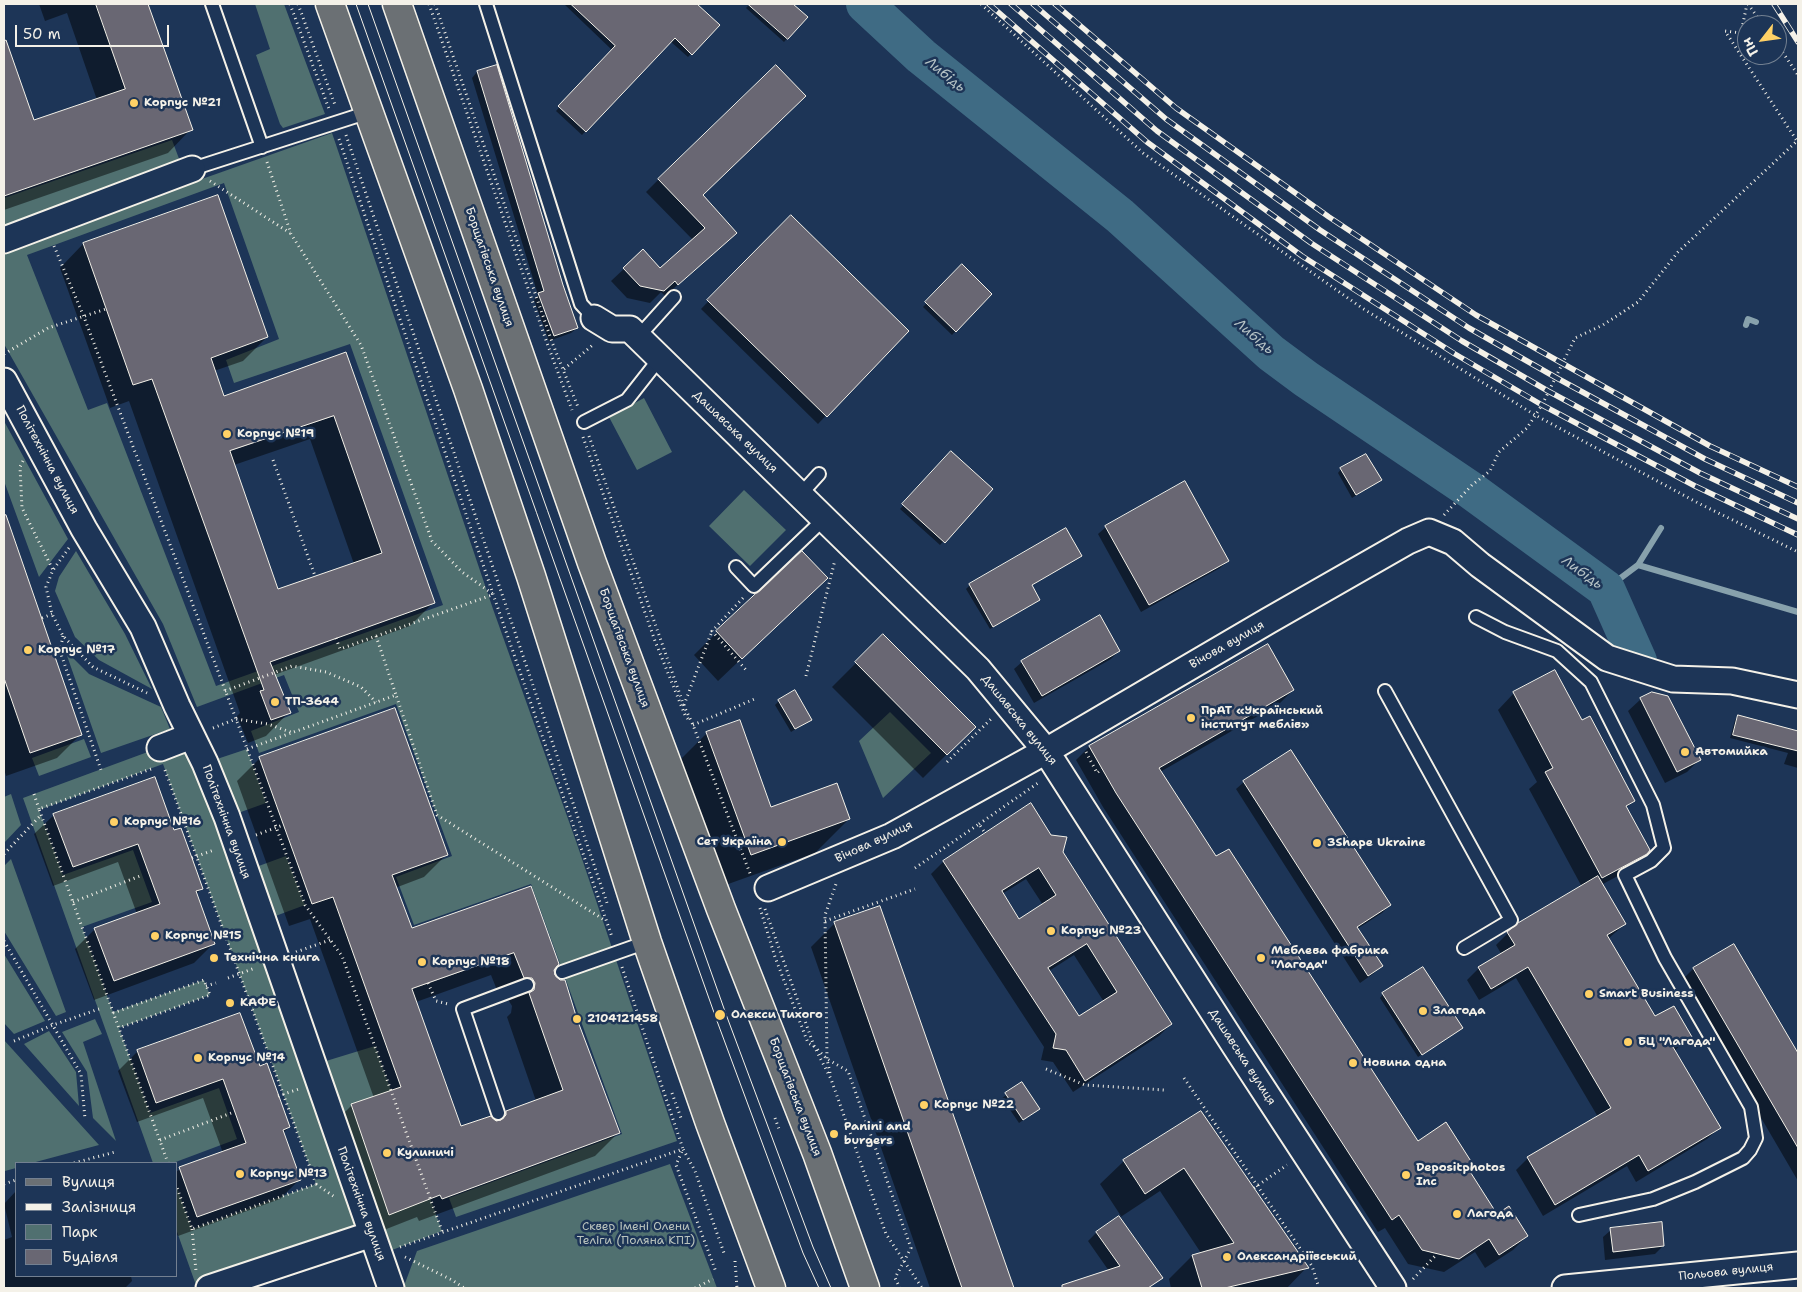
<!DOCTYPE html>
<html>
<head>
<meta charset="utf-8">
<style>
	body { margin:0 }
	#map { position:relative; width:1802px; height:1292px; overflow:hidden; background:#1d3557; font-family:"Shantell Sans",sans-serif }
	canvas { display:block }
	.frame { position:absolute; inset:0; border:5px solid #f4f1e8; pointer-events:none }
	.legend { position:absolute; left:15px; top:1162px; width:162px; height:115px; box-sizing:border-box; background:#1d3557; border:1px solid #738091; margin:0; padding:6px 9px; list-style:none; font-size:15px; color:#f4f1e8 }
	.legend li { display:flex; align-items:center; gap:10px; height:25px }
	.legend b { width:25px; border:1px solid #738091 }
	.north { position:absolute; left:1737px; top:15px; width:50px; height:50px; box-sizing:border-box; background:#1d3557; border:1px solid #738091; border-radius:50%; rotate:240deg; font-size:14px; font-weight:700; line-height:20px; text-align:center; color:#f4f1e8 }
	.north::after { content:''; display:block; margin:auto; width:18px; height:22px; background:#ffd166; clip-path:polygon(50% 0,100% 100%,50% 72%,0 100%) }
	.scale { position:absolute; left:15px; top:25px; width:154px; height:22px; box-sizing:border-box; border:2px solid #f4f1e8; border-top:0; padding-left:6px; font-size:15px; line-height:18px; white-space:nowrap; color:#f4f1e8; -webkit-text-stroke:4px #1d3557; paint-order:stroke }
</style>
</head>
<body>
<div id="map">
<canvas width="1802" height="1292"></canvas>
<div class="frame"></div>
<ul class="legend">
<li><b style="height:6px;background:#6b7074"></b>Вулиця</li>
<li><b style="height:6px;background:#f4f1e8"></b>Залізниця</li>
<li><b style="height:14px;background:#507070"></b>Парк</li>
<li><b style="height:14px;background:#696773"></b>Будівля</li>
</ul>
<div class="north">Пн</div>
<div class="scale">50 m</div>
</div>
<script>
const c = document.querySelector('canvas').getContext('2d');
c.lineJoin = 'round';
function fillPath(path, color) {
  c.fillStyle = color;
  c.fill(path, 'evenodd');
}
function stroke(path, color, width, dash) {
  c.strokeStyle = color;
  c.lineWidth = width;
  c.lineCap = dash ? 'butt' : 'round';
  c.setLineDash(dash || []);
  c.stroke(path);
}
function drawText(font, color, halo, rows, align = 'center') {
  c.font = font + ' "Shantell Sans",sans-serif';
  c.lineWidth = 5;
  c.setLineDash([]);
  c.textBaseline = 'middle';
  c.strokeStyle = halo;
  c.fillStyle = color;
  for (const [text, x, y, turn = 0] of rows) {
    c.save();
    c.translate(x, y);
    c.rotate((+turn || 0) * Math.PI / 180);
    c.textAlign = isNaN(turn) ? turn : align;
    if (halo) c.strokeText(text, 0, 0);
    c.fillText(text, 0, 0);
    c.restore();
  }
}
fillPath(new Path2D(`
	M255,4h29l41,110 -42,14 -3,-4 -24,-69 14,-6z
	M332,133l161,476 84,235 100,297 -221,76 -7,-19 173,-64 -91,-250 -117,41 -18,-48 56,-21 -56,-152 -137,49 -8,-22 48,-19 -15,-37 -87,32 -34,-83 -159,-280v-95zM224,183l55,156 -53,21 8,23 116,-39 93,261 -227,81 -109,-283 -19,7 -61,-155z
	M172,140l9,24 -177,65v-31z
	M644,398l28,54 -35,18 -28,-53z
	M4,421l64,118 -29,38 -35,-96z
	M744,490l42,40 -36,36 -41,-40z
	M76,551l49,83 27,55 -53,-29 -24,-23 -20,-46 4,-14z
	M65,650l24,24 72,33 9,22 -69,24z
	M890,712l41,41 -48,45 -24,-57z
	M191,736l14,27 42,-14 19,54 -39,14 18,54 41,-15 19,49 -43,16 51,144 62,-19 67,185 -63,24 -7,-21 -175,54 -21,-59v-44l16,44 124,-45 -153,-420 -124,46 24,65 70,-25 19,52 -70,25 31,85 91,-32 6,15 -91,33 31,85 69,-25 18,51 -64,24h-20l-130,-365z
	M84,739l7,18 -52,19 -7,-18z
	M11,794l10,31 -17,18v-46z
	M11,859l55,153 -10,4 -52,-85v-65z
	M4,954l41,67 -31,13 -10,-11z
	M95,1019l7,15 -19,8 33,99 -23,-23 -6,-46 -25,-40z
	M49,1031l27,41 3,34 -55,-62z
	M4,1040l95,105 -67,18h-16v5l-11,3z
	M670,1164l47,124h-312l-1,-2 13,-35z`), '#507070');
fillPath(new Path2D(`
	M39,4h108l44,125 -23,24 -164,57v-173l30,85 63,-22 -30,-87 -22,8z
	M564,4h131l23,21 -30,32 -18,-16 -88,94 -26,-24 56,-61z
	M750,4h41l15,13 -22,25 -38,-34z
	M496,67l65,218 16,43 -6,5 -22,8 -15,-41 4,-5 -66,-217 5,-6z
	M659,179l43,16 21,50 -58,51 -4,-4 -11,11 -23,-5 -16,-17 32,-30 17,18 33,-29 -47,-48z
	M217,197l50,140 -24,24 -29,10 10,26 122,-43 88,248 -24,24 -136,49 15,37 -23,24 -18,7 -11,-27 3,-3 -111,-312 -19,7 -50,-140 23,-24zM310,439l44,125 -76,27 -44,-126z
	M791,216l116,115 -89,93 -117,-115z
	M962,266l29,28 -39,41 -29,-28z
	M951,452l40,38 -51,55 -40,-36z
	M1341,469l39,11 -28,18 -14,-25z
	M4,512l77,222 -24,24 -51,18 -2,-7z
	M1106,527l122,34 -8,7 -79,44 -43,-78z
	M1080,556l-49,30 8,13 -4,4 -45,26 -24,-40 4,-4z
	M802,601l-84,80 -24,-26 23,-23z
	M883,636l91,91 -51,51 -91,-91z
	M1119,651l-8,8 -77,44 -20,-34 8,-7z
	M1293,690l-14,14 -119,68 56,86 201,284 51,29 29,44 30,21 -14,14 -28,18 -10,-16 -31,20 -36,-8 -23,-36 -7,4 -275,-425 -27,-47 13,-13z
	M1514,693l67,29 53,78 -8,8 23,42 -20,20 -28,15 24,39 -17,15 47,79 36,18 -17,15 45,77 -12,11 -71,43 -9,-16 -84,50 -27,-46 12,-12 70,-41 -82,-139 -37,22 -12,-20 12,-12 23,-13 -6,-10 12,-12 74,-46 -53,-98 8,-7 -39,-72z
	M1652,693l47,67 -12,12 -22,11 -37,-72 13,-12z
	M779,701l31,19 -19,12 -16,-27z
	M1738,717l60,16v35l-14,-4 4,-11 -58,-15 5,-18z
	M707,733l64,75 78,11 -34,34 -98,35 -43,-122z
	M260,758l187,96 -23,23 -29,11 16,42 119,-43 23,89 23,43 42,114 -23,23 -176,65 -2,-4 -51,20 -37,-109 23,-23 22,-7 -64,-179 -21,7 -52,-145zM491,975l10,25 8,1 3,5 -1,7 -4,4 29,84 -30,11 -10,10 -36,6 -44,-126z
	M1244,782l146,123 -8,8 -25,16 24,37 -8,8 -13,9 -124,-194z
	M1031,805l140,219 -12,12 -86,56 -20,-30 -12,-2 3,-13 -113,-173 12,-12zM1026,879l17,26 -24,15 -17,-26zM1074,955l30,47 -25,16 -30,-47z
	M54,815l120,17 28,56 -6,6 18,49 -20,20 -100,37 -19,-51 20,-20 42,-15 -19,-52 -65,24 -19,-52z
	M880,908l132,380h-82l-119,-341 24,-24z
	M1734,945l64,110v126l-117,-200 12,-12z
	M1383,994l78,34 -43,29 -38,-59z
	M138,1051l121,16 30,60 -6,6 17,46 -20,20 -102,37 -2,-4v-60l4,-3 43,-16 -20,-55 -66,24 -19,-51z
	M1022,1084l13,28 -16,11 -17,-25z
	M1201,1112l106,155 -20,21h-116l-2,-9 23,-23 9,-3 -41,-62 -41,27 42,59 -12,11h-83l4,-4 39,-13 -21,-30 9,-9 24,-16 -21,-32 24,-23z
	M16,1191v85h115l1,5 -7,7h-121v-48l8,-3 -8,-33z
	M1611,1230l52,16 -8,8 -50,6 -2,-23z`), '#0007');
stroke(new Path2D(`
	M1746,325l2,-6 8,3
	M1638,565l160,47
	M1606,589l32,-24 23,-37`), '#87a1ac', 6);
stroke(new Path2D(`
	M865,4l56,52 199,160 151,137 35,26 163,110 137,100 32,72`), '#3f6b84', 38);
const building = new Path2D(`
	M96,4h52l45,126 -189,66v-155l2,-1 28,80 91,-31z
	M571,4h126l23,21 -28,30 -17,-17 -89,94 -28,-26 57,-60z
	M748,4h45l15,13 -20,22z
	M497,65l66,220 15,43 -24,8 -16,-43 6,-2 -67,-220z
	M776,65l30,31 -103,99 34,38 -59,52 -3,-4 -11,10 -24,-5 -17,-18 20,-19 17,19 45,-40 -47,-49z
	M218,195l50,142 -57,21 13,38 122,-44 89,251 -165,59 21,51 -20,7 -11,-29 4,-1 -112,-311 -19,6 -50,-142zM334,416l48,137 -104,36 -48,-138z
	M791,215l118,116 -82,86 -120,-117z
	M962,264l30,30 -36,38 -31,-30z
	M951,451l42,38 -48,54 -43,-39z
	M1366,454l16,26 -26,15 -16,-27z
	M1185,481l44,80 -80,44 -44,-79z
	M6,515l76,220 -52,18 -26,-75v-162z
	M1066,528l16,28 -50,29 8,15 -47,27 -24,-43z
	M802,551l26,27 -86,81 -26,-28z
	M1100,615l20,36 -78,45 -21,-35z
	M883,634l93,93 -29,28 -92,-93z
	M1268,644l26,46 -135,78 57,88 13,-7 189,292 28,-19 28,44 -5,4 28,44 12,-8 19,30 -29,19 -10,-16 -30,20 -37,-9 -23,-35 -7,5 -276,-427 -27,-47z
	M1555,670l27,50 8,-4 45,85 -9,5 24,44 -3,4 -45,24 -57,-106 8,-4 -40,-76z
	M795,690l17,30 -17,9 -17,-29z
	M1652,692l16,4 33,64 -24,12 -37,-74z
	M395,708l53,147 -56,20 20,53 119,-42 28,78 -5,6 1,5 5,5h5l12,39 43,114 -178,66 -2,-4 -51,20 -38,-111 50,-17 -68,-190 -21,7 -53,-147zM514,953l10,25h8l3,5 -1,7 -5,3 34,97 -57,21v4l-5,5 -5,1 -5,-5 -30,10 -49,-137z
	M1738,715l60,16v20l-65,-16z
	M740,720l31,87 66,-24 13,36 -99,36 -45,-123z
	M1291,750l100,155 -34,22 26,39 -15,10 -125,-195z
	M155,777l19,53 7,-2 11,30 11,31 -7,2 19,53 -101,37 -20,-53 66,-24 -22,-60 -65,23 -20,-53z
	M1031,803l20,32 16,2 -4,15 109,172 -87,57 -19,-31 -13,-2 3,-14 -113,-173zM1039,868l17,27 -37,24 -17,-28zM1087,944l30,48 -38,24 -31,-48z
	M1598,876l28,48 -19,11 48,81 19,-10 18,31 -19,10 48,81 -73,43 -9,-16 -84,50 -28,-48 84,-49 -83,-141 -37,22 -13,-22 37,-22 -8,-13 11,-9z
	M880,906l134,382h-52l-128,-366z
	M1734,944l64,109v95l-105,-180z
	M1423,967l40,61 -41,27 -40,-62z
	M240,1013l20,53 7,-3 23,64 -7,3 18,50 -104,37 -18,-50 67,-24 -23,-64 -67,24 -19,-53z
	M1022,1082l18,27 -17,11 -18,-27z
	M1201,1111l53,77 55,80 -84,20h-23l-10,-33 42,-12 -50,-75 -39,26 -22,-34z
	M1119,1216l44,62 -15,10h-86v-3l58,-19 -24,-34z
	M1662,1222l2,24 -51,6 -3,-24z`);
fillPath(building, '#696773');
stroke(building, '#f4f1e8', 1);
const lane = new Path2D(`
	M212,4l50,143
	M486,4l95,300 13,14
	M192,169l177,-57
	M638,337l36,-40
	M584,422l43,-22 33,-42
	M800,495l19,-21
	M736,567l18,19 71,-68
	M1476,617l29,15 52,19 34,31 62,123 11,43 -13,13 -26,14 40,83 86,149 5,31 -6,12 -7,8 -48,24 -42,17 -74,16
	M1385,691l126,229 -47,28
	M562,972l85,-30
	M498,1113l-35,-104 64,-24`);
const street = new Path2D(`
	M4,240l188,-71
	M594,318l18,11h18l348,340 68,82 189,295 158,242
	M4,381l80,148 59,98 34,79 28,57 22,54 164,471
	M160,748l31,-12
	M768,888l124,-52 161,-89 215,-126 140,-80 21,-9 24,10 27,23 127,93 66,21 59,2 66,14
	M209,1288l163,-54
	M1565,1288l233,-23`);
const primary = new Path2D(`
	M330,4l138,385 63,187 116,366 63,181 61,165
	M397,4l195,559 129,346 96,244 48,135`);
stroke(lane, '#f4f1e8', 16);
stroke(street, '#f4f1e8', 29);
stroke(primary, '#f4f1e8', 31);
stroke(new Path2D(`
	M290,4l39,105
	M298,4l37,101
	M429,4l118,339 25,67
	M435,4l117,338 26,65
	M981,4l162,149 219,155 173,107 165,89 98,48
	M1748,4l15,21
	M1777,44l21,31
	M346,135l261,768
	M339,139l154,455 119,343
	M267,162l24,72 70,111 71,196 30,31 31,22
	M210,181l80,52
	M54,246l30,71 152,402 69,186 37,51 100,275
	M4,354l44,-26 58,-19
	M564,369l30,-25
	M589,436l95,270 9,19 58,151
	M583,437l72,204 30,74 3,4
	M273,460l42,116
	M23,461l-3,6 2,41 31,62
	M1444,515l28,-30 18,-14 9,-19 28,-24 15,-23 33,-67 28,-13 35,-23 40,-50 119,-111 -72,-110 16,2 6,-29
	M69,548l-16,22 -7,17 6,27 11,22 30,31 54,26
	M743,598l-31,33 35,40
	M42,618l10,-4
	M63,636l-3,15 41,119
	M376,636l20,59
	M336,638l4,11 152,-54
	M806,676l29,-116
	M225,691l67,-25 34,6 35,15 15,15
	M684,705l28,-74
	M693,725l64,-27
	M213,728l23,-9 32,5 25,9
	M247,749l149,-54 41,120 169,106
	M1086,752l11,21 5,-4
	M947,762l44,-43
	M151,769l-112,40 129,354
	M165,770l151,414 -124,45 -16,-44
	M34,794l5,15
	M979,824l59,-41
	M256,835l27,-10
	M4,854l37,-39
	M192,858l22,-8
	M915,868l64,-44 6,9
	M73,902l67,-26
	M760,908l15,49 33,86 6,3 13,13 21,12 63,177 -16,30 5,10
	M765,909l49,137 17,33 55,155 36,54
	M825,921l90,-32
	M4,941l77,133 4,45
	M296,952l34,-12
	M622,967l61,182 -7,16 40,107
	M228,978l27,-10
	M428,983l8,18 12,3
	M206,986l10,-3
	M113,1013l91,-33 6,15 -91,33
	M14,1041l39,-16 46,-16
	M1046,1069l39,16 79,5
	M830,1073l-3,-14 -2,-144 11,-31
	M1184,1078l128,188 7,22
	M672,1093l9,25
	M278,1096l21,-7
	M775,1118l4,11
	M160,1140l74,-28
	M74,1163l41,-11
	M4,1184l12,-4
	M316,1184l20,14
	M1254,1188l33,-23
	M192,1229l4,42
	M400,1247l283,-98 12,22 29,82
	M405,1257l47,23 12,8
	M735,1261l2,27
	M1413,1279l24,-25
	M695,1288l18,-9`), '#f4f1e8', 3, [1, 4]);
stroke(lane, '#1d3557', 12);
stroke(street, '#1d3557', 25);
stroke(primary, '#6b7074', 28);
stroke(new Path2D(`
	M356,4l361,1017 86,232 16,35
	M368,4l359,1013 86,230 18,41`), '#f4f1e8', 1);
const rail = new Path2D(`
	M989,4l158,138 155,114 153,98 87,51 153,81 103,49
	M1011,4l146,127 154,112 151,98 86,50 152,82 98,46
	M1033,4l133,115 154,111 149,98 86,49 150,82 93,44
	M1055,4l121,104 153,109 147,98 234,131 88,41
	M1774,4l24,38`);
stroke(rail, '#f4f1e8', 5.5);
stroke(rail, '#1d3557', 4, [11]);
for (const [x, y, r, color] of [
	[134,103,5,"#ffd166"],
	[227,434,5,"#ffd166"],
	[28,650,5,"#ffd166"],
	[275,702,5,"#ffd166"],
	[1191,718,5,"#ffd166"],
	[1685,752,5,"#ffd166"],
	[114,822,5,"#ffd166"],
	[782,842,5,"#ffd166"],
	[1317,843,5,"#ffd166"],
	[1051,931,5,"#ffd166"],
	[155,936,5,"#ffd166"],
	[214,958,5,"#ffd166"],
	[1261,958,5,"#ffd166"],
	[422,962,5,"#ffd166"],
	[1589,994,5,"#ffd166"],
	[230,1003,5,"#ffd166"],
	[1423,1011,5,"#ffd166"],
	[720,1015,6,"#ffd166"],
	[577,1019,5,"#ffd166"],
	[1628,1042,5,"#ffd166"],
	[198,1058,5,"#ffd166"],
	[1353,1063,5,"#ffd166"],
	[924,1105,5,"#ffd166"],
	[834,1134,5,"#ffd166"],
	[387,1153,5,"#ffd166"],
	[240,1174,5,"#ffd166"],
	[1406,1175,5,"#ffd166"],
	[1457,1214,5,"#ffd166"],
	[1227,1257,5,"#ffd166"]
]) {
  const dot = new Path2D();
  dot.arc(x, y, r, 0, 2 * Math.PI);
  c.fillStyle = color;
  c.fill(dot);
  stroke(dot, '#1d3557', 2);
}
drawText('bold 12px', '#f4f1e8', '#1d3557', [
	["Корпус №21",144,103],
	["Корпус №19",237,434],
	["Корпус №17",38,650],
	["ТП-3644",285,702],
	["ПрАТ «Український",1201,711],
	["інститут меблів»",1201,725],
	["Автомийка",1695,752],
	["Корпус №16",124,822],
	["Сет Україна",772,842,"right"],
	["3Shape Ukraine",1327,843],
	["Корпус №23",1061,931],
	["Корпус №15",165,936],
	["Меблева фабрика",1271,951],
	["\"Лагода\"",1271,965],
	["Технічна книга",224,958],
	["Корпус №18",432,962],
	["Smart Business",1599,994],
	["КАФЕ",240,1003],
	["Злагода",1433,1011],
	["Олекси Тихого",731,1015],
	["2104121458",587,1019],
	["БЦ \"Лагода\"",1638,1042],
	["Корпус №14",208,1058],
	["Новина одна",1363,1063],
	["Корпус №22",934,1105],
	["Panini and",844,1127],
	["burgers",844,1141],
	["Кулиничі",397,1153],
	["Depositphotos",1416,1168],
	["Inc",1416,1182],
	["Корпус №13",250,1174],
	["Лагода",1467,1214],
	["Олександріївський",1237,1257]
], 'left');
drawText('12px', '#f4f1e8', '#1d3557', [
	["Борщагівська вулиця",489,267,71],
	["Дашавська вулиця",735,432,44],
	["Політехнічна вулиця",47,460,62],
	["Вічова вулиця",1227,645,-30],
	["Борщагівська вулиця",624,648,70],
	["Дашавська вулиця",1019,720,51],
	["Політехнічна вулиця",226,822,70],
	["Вічова вулиця",874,842,-25],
	["Дашавська вулиця",1242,1057,57],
	["Борщагівська вулиця",795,1097,69],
	["Політехнічна вулиця",361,1204,70],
	["Польова вулиця",1726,1272,-6]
]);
drawText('12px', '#bbc4be', '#1d3557', [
	["Сквер імені Олени",636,1227],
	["Теліги (Поляна КПІ)",636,1241]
]);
drawText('italic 14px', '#b5c2c5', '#1d3557', [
	["Либідь",945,75,39],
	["Либідь",1254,337,41],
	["Либідь",1582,573,36]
]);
</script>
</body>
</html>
